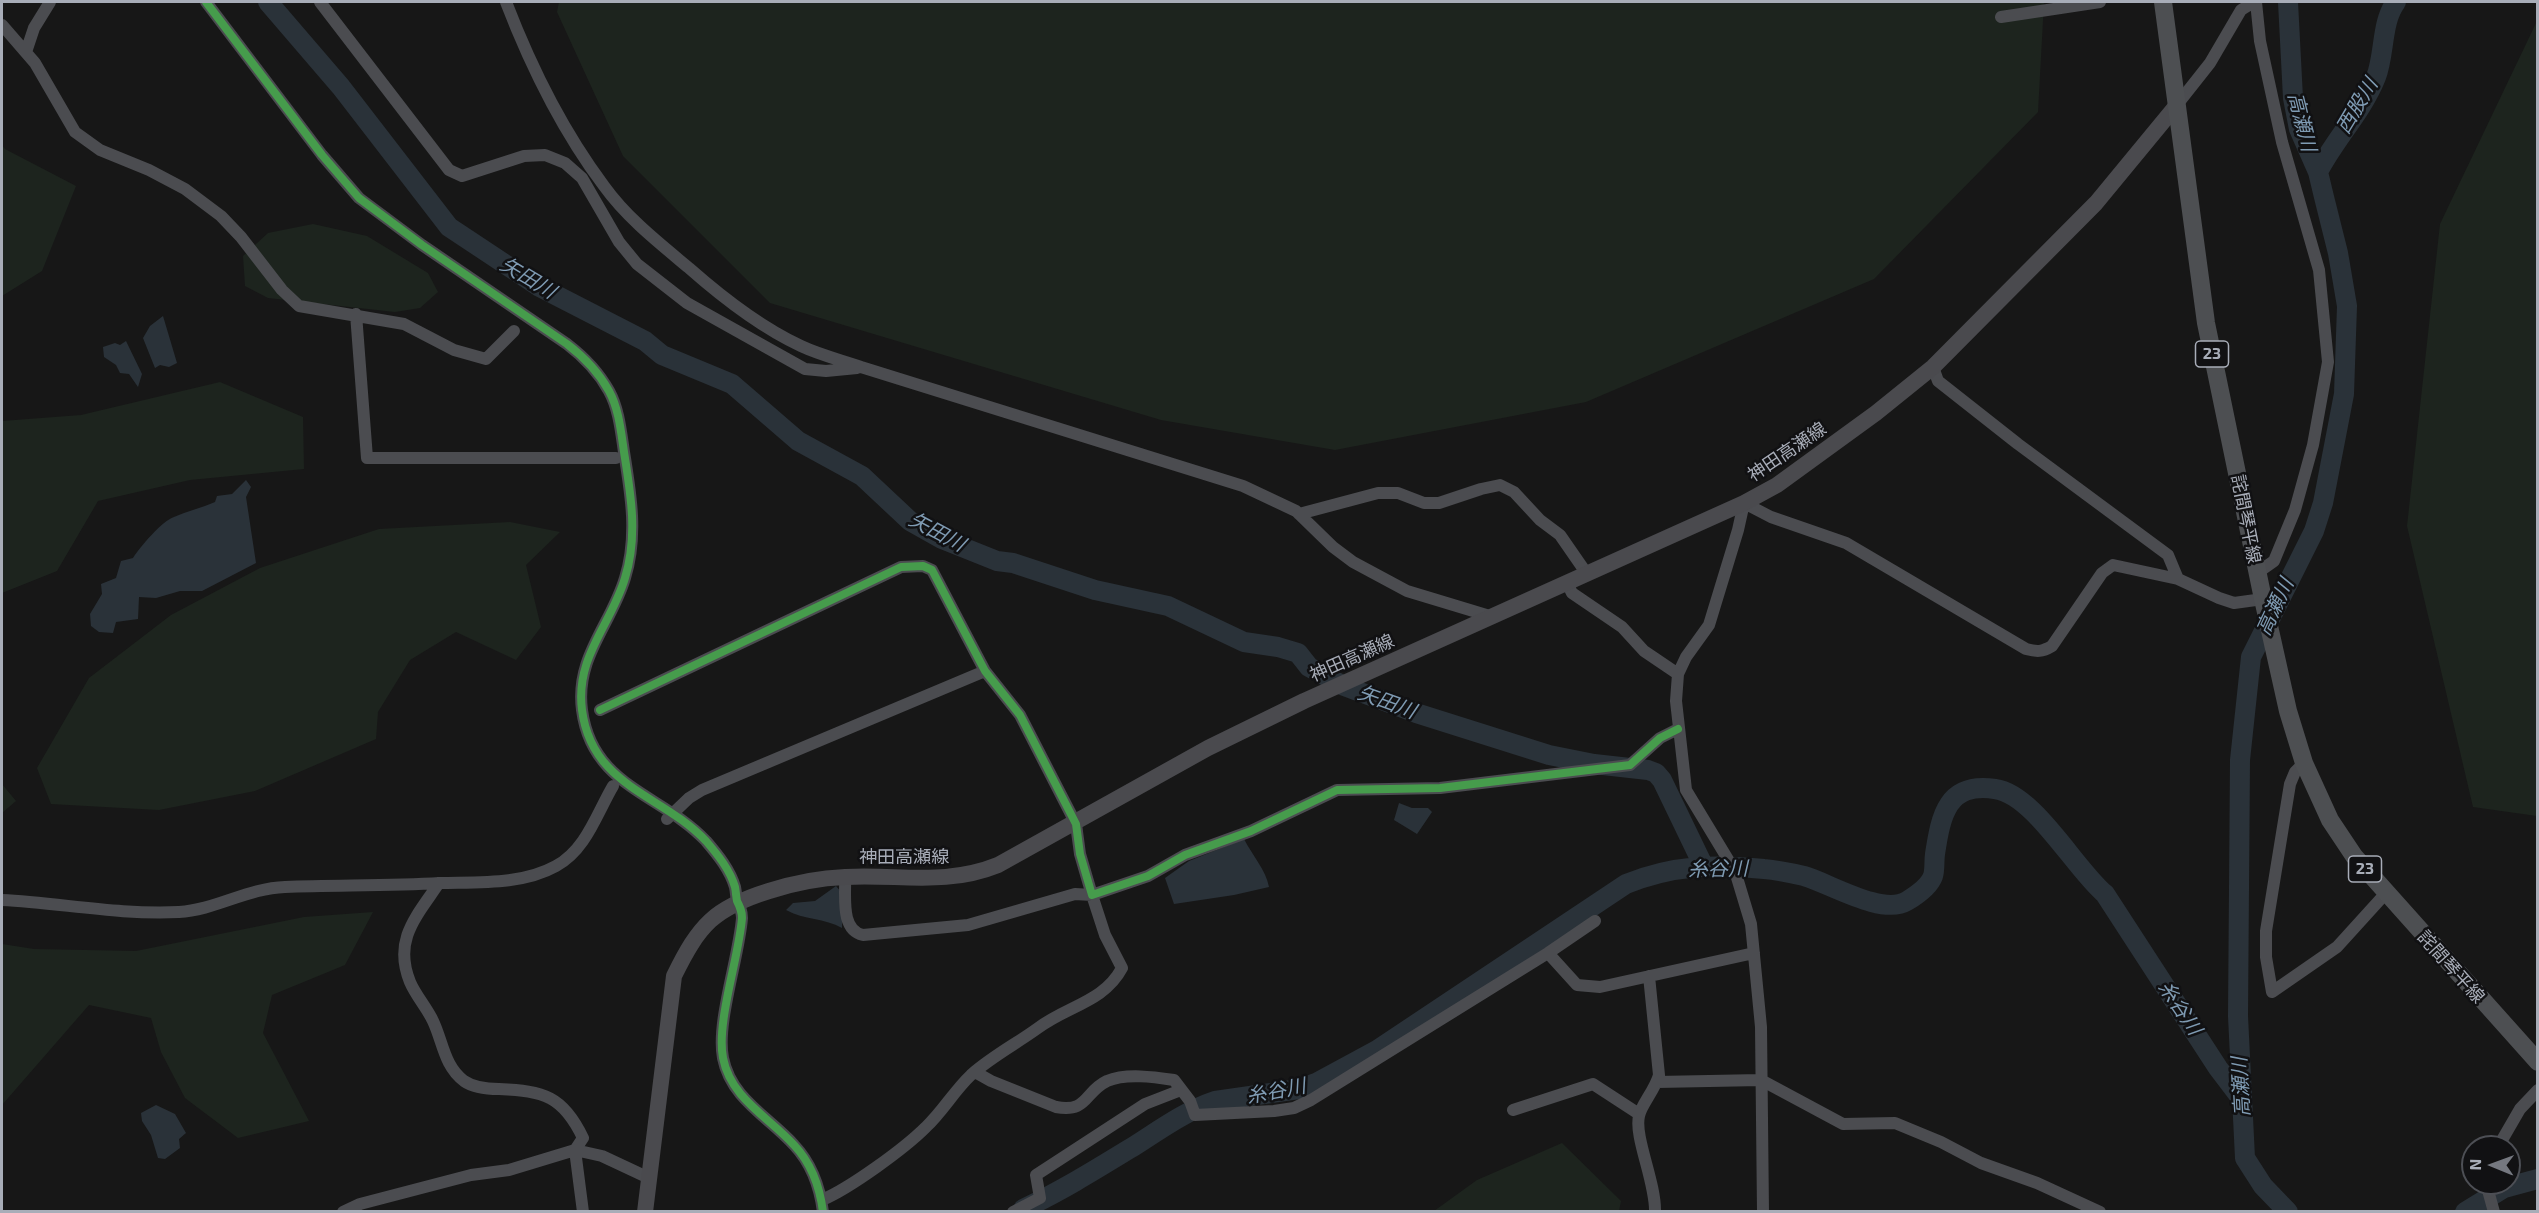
<!DOCTYPE html>
<html>
<head>
<meta charset="utf-8">
<style>
	body { margin:0 }
	#map { position:relative; width:2539px; height:1213px; overflow:hidden; background:#171717; font-family:"Exo 2",sans-serif }
	canvas { display:block }
	.frame { position:absolute; inset:0; border:3px solid #a8adb8; pointer-events:none }
	.north { position:absolute; left:2461px; top:1135px; width:60px; height:60px; box-sizing:border-box; background:#111113; border:2px solid #4d4f55; border-radius:50%; rotate:271deg; font-size:16px; font-weight:700; line-height:24px; text-align:center; color:#a8adb8 }
	.north::after { content:''; display:block; margin:auto; width:21px; height:27px; background:#757880; clip-path:polygon(50% 0,100% 100%,50% 72%,0 100%) }
</style>
</head>
<body>
<div id="map">
<canvas width="2539" height="1213"></canvas>
<div class="frame"></div>
<div class="north">N</div>
</div>
<script>
const c = document.querySelector('canvas').getContext('2d');
c.lineJoin = 'round';
function fillPath(path, color) {
  c.fillStyle = color;
  c.fill(path, 'evenodd');
}
function stroke(path, color, width, dash) {
  c.strokeStyle = color;
  c.lineWidth = width;
  c.lineCap = dash ? 'butt' : 'round';
  c.setLineDash(dash || []);
  c.stroke(path);
}
function drawText(font, color, halo, rows, align = 'center') {
  c.font = font + ' "Exo 2","Noto Sans JP",sans-serif';
  c.lineWidth = 5;
  c.setLineDash([]);
  c.textBaseline = 'middle';
  c.strokeStyle = halo;
  c.fillStyle = color;
  for (const [text, x, y, turn = 0] of rows) {
    c.save();
    c.translate(x, y);
    c.rotate((+turn || 0) * Math.PI / 180);
    c.textAlign = isNaN(turn) ? turn : align;
    if (halo) c.strokeText(text, 0, 0);
    c.fillText(text, 0, 0);
    c.restore();
  }
}
fillPath(new Path2D(`
	M559,2h1485l-6,110 -164,167 -288,123 -251,48 -174,-30 -391,-117 -147,-147 -66,-144z
	M2537,21v795l-64,-9 -66,-281 33,-302z
	M2,145l3,4 71,37 -34,85 -40,25z
	M313,224l54,12 61,37 10,19 -18,16 -25,4 -127,-14 -23,-12 -2,-30 25,-23z
	M220,382l83,35 1,52 -114,11 -92,21 -41,70 -55,22v-172l79,-6z
	M510,522l50,10 -34,33 15,62 -25,33 -60,-28 -46,28 -32,52 -2,27 -121,52 -96,19 -108,-6 -14,-36 52,-90 82,-63 89,-47 119,-39z
	M2,784l14,17 -14,12z
	M373,912l-28,53 -73,30 -9,38 46,88 -71,17 -53,-40 -24,-46 -10,-34 -62,-13 -87,100v-161l32,5 102,2 168,-34z
	M1562,1143l59,58 -2,10h-185l43,-31z`), '#1d241e');
fillPath(new Path2D(`
	M163,316l14,47 -8,4 -9,-2 -5,3 -12,-30 7,-12z
	M126,341l16,33 -4,13 -9,-13 -9,-1 -4,-8 -12,-8 -1,-10 12,-4 5,2z
	M246,480l5,7 -5,10 10,66 -54,28h-22l-24,7 -17,-1 -1,22 -22,3 -3,11 -14,-1 -8,-6 -1,-12 12,-20 -1,-10 15,-6 5,-17 12,-3c7,-11 29,-37 41,-41 13,-6 28,-9 41,-15l2,-6 15,-2z
	M1399,803l13,5h16l4,4 -15,22 -23,-14z
	M1244,839c8,16 22,31 25,48l-35,8 -60,9 -9,-26 24,-17z
	M836,886l6,7v35c-17,-10 -38,-8 -56,-18l7,-7 22,-2z
	M156,1105l19,9 11,19 -7,6 1,9 -15,11 -7,-1 -7,-23 -9,-14 -1,-8z`), '#2a3239');
stroke(new Path2D(`
	M268,2l73,85 108,140 89,59 107,55 17,14 70,29 66,57 64,35 48,45 32,18 55,22 16,2 82,27 73,16 76,36 34,5 20,6 11,14 35,19 72,27 133,42 45,9 54,6 8,3 6,7 41,85
	M2288,2l5,96 6,31 19,43 6,25 14,56 9,53 -3,88 -21,109 -9,28 -63,126 -11,103 -2,256 7,142 18,28 25,26
	M2318,172c17,-33 44,-60 58,-95 9,-23 5,-55 20,-75
	M1023,1209c38,-18 72,-39 108,-61 27,-17 54,-37 84,-47l84,-12 17,-6 61,-33 249,-166c47,-19 88,-20 138,-15 13,1 27,4 40,7 25,7 78,40 103,25 10,-6 22,-14 26,-25 2,-6 1,-15 2,-22 6,-39 12,-72 60,-65 39,5 80,80 110,105l113,174 22,29
	M2465,1212l39,-24 34,-9`), '#2a3239', 20);
stroke(new Path2D(`
	M206,2l116,153 37,43 63,47 145,99c17,13 31,27 42,47 10,18 12,41 15,61 7,43 14,84 1,126 -14,47 -50,79 -43,132 10,77 80,84 124,131 12,14 24,29 29,46 1,5 1,9 2,14 3,6 5,10 5,17 -3,39 -26,105 -19,140 8,41 46,59 71,87 17,18 26,43 29,67
	M320,2l129,168 13,6 62,-20 21,-1 20,8 17,15 37,64 18,22 50,39 118,66 21,2 31,-3
	M506,2c25,65 56,128 98,184 23,32 55,57 85,82 34,30 71,59 112,78 19,9 40,14 60,21l382,119 53,25 37,36 20,15 54,29 86,26
	M2256,2l4,39 22,101 37,128 9,92 -15,83 -18,65 -21,51 -17,12
	M2001,17l99,-15
	M2,25l33,38 40,69 25,18 49,20 36,19 36,27 20,21 41,53 17,16 105,18 50,26 32,9 28,-28
	M26,52l8,-24 16,-26
	M2176,106l34,-43 31,-53 13,-8
	M356,314l11,144h249
	M1933,367l5,14 80,63 150,111 10,24
	M1299,514l79,-21h20l26,10h15l42,-14 19,-4 14,7 26,28 20,15 27,39
	M1567,583l5,10 50,34 22,24 34,23
	M600,710l301,-143 22,-1 9,4 53,101 35,44 56,109 4,30 12,41 56,-19 37,-21 66,-24 86,-41 103,-2 190,-23 30,-27 18,-9
	M2304,763l-9,9 -5,12 -24,147v26l6,35 65,-45 49,-54
	M667,819l22,-21 13,-8 283,-119
	M439,883c-23,34 -46,57 -29,99 6,14 17,26 23,39 10,21 11,45 31,60 10,7 23,8 35,8 45,2 64,7 84,49l-8,12 8,62
	M2,900c59,3 117,15 177,12 36,-2 69,-24 106,-25 51,-2 103,-1 155,-4 38,-1 82,2 116,-17 30,-16 41,-53 57,-80
	M1548,953l29,32 23,2 154,-34
	M1649,976l10,99c-4,15 -18,30 -20,41 -5,21 17,67 16,96
	M975,1072l16,9 65,26c32,6 28,-15 51,-26 19,-8 47,-4 67,-1l16,21 5,14 79,-4 20,-3 17,-8 237,-147 47,-32
	M1657,1082l104,-2 82,44 52,-1 46,19 40,21 56,20 63,29
	M1513,1110l80,-26 46,30
	M2498,1147l22,-38 18,-19
	M2486,1183l8,29
	M822,1200c28,-12 82,-51 104,-73 17,-16 28,-36 45,-52 20,-18 45,-31 67,-47 29,-22 66,-26 84,-60l-17,-33 -13,-40 -17,-1 -107,31 -105,10c-23,-5 -17,-39 -18,-58
	M343,1212l17,-8 111,-29 38,-5 66,-20 27,6 47,22
	M1013,1212l27,-14 -4,-23 109,-71 36,-14
	M1763,1212l-2,-185 -10,-103 -16,-53 -49,-81 -10,-89 2,-27 8,-17 23,-32 29,-95 6,-27 27,14 75,26 180,106c11,3 16,3 26,-3l50,-73 11,-8 65,14 41,19 15,5 29,-4`), '#4b4c50', 12);
stroke(new Path2D(`
	M645,1212l29,-236c25,-51 40,-68 95,-85 25,-8 49,-13 76,-14 54,-3 101,9 153,-12l210,-117 96,-47 440,-198 33,-18 99,-72 57,-46 163,-164 80,-97`), '#4a4a4e', 16);
stroke(new Path2D(`
	M2163,2l43,321 57,276 25,112 16,52 26,57 24,36 184,206`), '#4d4f52', 18);
stroke(new Path2D(`
	M206,2l116,153 37,43 63,47 145,99c17,13 31,27 42,47 10,18 12,41 15,61 7,43 14,84 1,126 -14,47 -50,79 -43,132 10,77 80,84 124,131 12,14 24,29 29,46 1,5 1,9 2,14 3,6 5,10 5,17 -3,39 -26,105 -19,140 8,41 46,59 71,87 17,18 26,43 29,67
	M600,710l301,-143 22,-1 9,4 53,101 35,44 56,109 4,30 12,41 56,-19 37,-21 66,-24 86,-41 103,-2 190,-23 30,-27 18,-9`), '#469c4c', 8);
for (const [x, y, w] of [
	[2212,354,33],
	[2365,869,33]
]) {
  const box = new Path2D();
  box.roundRect(x - w / 2, y - 13, w, 26, 4.5);
  c.fillStyle = '#111113';
  c.fill(box);
  stroke(box, '#a8adb8', 1.5);
}
drawText('bold 16px', '#a8adb8', null, [
	["23",2212,354],
	["23",2365,869]
]);
drawText('18px', '#a8adb8', '#111113', [
	["神田高瀬線",1787,452,-34],
	["詫間琴平線",2246,519,79],
	["神田高瀬線",1352,658,-24],
	["神田高瀬線",904,857],
	["詫間琴平線",2451,967,48]
]);
drawText('italic 20px', '#7f9bb3', '#111113', [
	["西股川",2357,106,-59],
	["高瀬川",2302,122,76],
	["矢田川",528,278,31],
	["矢田川",937,532,28],
	["高瀬川",2275,607,-65],
	["矢田川",1387,702,20],
	["糸谷川",1718,869,-1],
	["糸谷川",2180,1008,56],
	["高瀬川",2241,1087,-93],
	["糸谷川",1276,1091,-11]
]);
</script>
</body>
</html>
